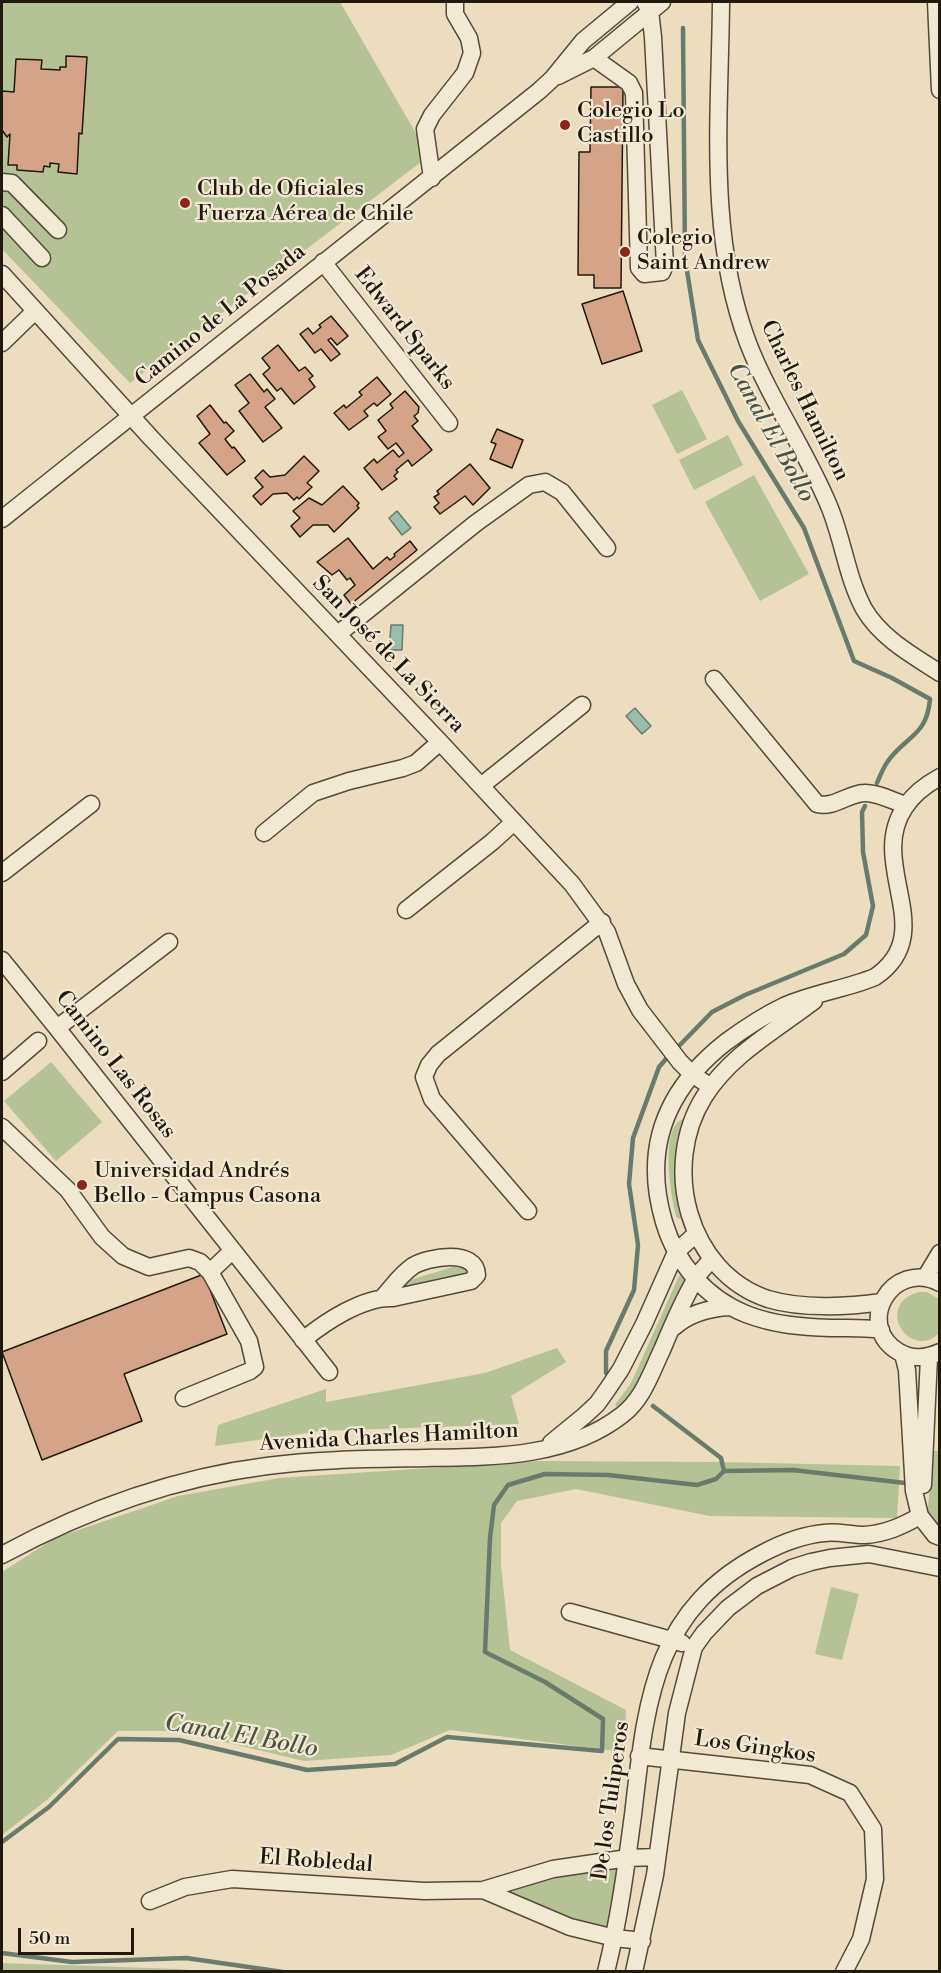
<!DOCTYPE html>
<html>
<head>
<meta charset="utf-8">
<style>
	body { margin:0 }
	#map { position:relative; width:941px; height:1973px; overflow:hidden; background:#ebddbe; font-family:"Libre Bodoni",serif }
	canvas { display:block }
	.frame { position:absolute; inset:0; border:3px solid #21190e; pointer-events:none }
	.scale { position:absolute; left:18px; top:1928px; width:116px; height:27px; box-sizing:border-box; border:3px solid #21190e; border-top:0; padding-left:8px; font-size:18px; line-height:21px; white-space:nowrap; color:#21190e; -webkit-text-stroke:4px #f2e9d5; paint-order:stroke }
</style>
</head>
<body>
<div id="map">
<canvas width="941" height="1973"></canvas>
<div class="frame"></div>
<div class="scale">50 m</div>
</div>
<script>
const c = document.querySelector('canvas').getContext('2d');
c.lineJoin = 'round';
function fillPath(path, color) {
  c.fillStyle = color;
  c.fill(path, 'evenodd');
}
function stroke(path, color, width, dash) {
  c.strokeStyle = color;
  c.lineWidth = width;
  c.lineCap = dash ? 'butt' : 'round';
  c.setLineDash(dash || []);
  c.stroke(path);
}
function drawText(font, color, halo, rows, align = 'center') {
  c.font = font + ' "Libre Bodoni",serif';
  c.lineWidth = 4.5;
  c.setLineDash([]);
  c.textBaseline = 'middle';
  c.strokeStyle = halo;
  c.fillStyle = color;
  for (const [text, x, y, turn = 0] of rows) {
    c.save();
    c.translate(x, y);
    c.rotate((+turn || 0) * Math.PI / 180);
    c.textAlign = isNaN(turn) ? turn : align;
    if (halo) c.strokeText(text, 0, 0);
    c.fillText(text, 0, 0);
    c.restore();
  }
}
fillPath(new Path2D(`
	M2,2h338l89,154 -299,227 -128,-134z
	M682,390l25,49 -30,15 -25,-49z
	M728,435l15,30 -49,25 -15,-30z
	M754,475l55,99 -49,27 -55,-99z
	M51,1062l51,60 -46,39 -52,-60z
	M683,1119l2,2c-2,13 -8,24 -9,37 -2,19 4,38 7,57l-3,4 -3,-1c-6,-18 -18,-91 6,-99z
	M459,1265l12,6 -6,6 -64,14v-7l9,-4z
	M682,1275l5,3 -50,106 -7,12 -13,11 -2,-2 16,-22 48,-107z
	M919,1292h8l12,7v34c-29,29 -66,-29 -20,-41z
	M557,1348l9,14 -55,34 8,28 -198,7 -106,15 3,-21 108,-36v13l159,-29z
	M933,1451h6v73l-12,-5z
	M536,1461l183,1 181,4 -3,52 -187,-2 -134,-27 -59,12 -16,22v42l9,85 116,60 -2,42 -174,-22 -59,25 -87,6 -126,-30h-60l-70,68 -46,36v-263l53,-34 123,-42 101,-18z
	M831,1587l28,7 -17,66 -27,-6z
	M628,1858l-13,80 -132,-48z
	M2,1963l177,6 21,2 -198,1z`), '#b5c294');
const water = new Path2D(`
	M397,511l14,17 -9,7 -13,-17z
	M391,625h12l-1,25h-13z
	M635,708l16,18 -9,8 -16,-18z`);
fillPath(water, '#99bdab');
stroke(water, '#697b6c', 1.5);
stroke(new Path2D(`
	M683,28l2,230 13,82 40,81 66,107 50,133 38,17 38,21c-3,37 -24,37 -42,62 -5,7 -8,15 -11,22
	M679,1046l33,-34 33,-17 99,-41 22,-19 7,-29 -10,-54 -1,-40 3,-6
	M606,1373v-22l28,-61 4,-45 -9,-61 4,-46 26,-71 7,-8
	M724,1471l69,-1 112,13
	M2,1842l47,-35 69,-68 61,1 128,30 88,-6 52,-27 155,14 1,-32 -58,-37 -60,-30 5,-114 4,-33 14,-20 37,-11 63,1 89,10 19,-6 8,-8 -3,-13 -68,-52
	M2,1953l70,9 114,-4 97,14`), '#697b6c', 4.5);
const building = new Path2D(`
	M66,56l21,1 -5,77 -3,-1 -2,41 -19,-2 1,-8 -9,-1v4l-6,-1 -1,6 -26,-2v-5h-9l2,-31 -3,3 -5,-7v-39l12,1 2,-33 26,1 -1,9 19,1v-3h6z
	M591,87h32l-2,201h-27v-13h-16l1,-123h11z
	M623,291l19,60 -40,13 -20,-60z
	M331,316l17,20 -11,9 -6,-7 -3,2 12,14 -9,7 -10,-12 -6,4 -15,-19 8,-6 5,6 8,-7 -2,-2z
	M278,345l21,26 6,-4 8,9 -4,3 6,8 -21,17 -13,-16 -4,3 -14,-17 7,-6 -8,-10z
	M250,374l14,18 3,-3 8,10 -10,8 17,21 -19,14 -24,-31 10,-8 -14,-18z
	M377,377l14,17 -14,12 -3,-3 -10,8 4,5 -19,14 -15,-17 10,-8 2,3 16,-13 -3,-3z
	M405,391l14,16 -1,6 -4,3 4,5 -6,5 20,24 -20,16 -4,-6 -12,10 2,2 -4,4 3,3 -15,11 -18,-22 10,-9 3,4 16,-13 6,7 5,-4 -8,-10 -8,6 -10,-12 8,-6 -8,-11 15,-12 -3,-4z
	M210,405l14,18 2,-1 8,9 -9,8 7,9 2,-1 11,14 -18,14 -28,-32 11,-9 -13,-18z
	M497,429l26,11 -11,28 -22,-9 6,-15 -5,-2z
	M304,456l15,15 -12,12 5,4 -13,12 -2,-2 -3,3 -7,-7 -14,1 -12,11 -8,-9 10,-9 -8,-9 8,-8 7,7 15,-2z
	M470,464l20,24 -17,17 -8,-9 -25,18 -6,-7 5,-4 -5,-6 5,-3 -2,-3z
	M343,486l16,17 -2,3 2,2 -25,24 -6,-7h-15l-13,12 -9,-11 9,-8 -7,-7 16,-13 13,7z
	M348,538l25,31 14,-12 3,3 5,-4 -1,-2 16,-13 7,9 -66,54 -7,-9 11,-10 -5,-7 -3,2 -8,-10 -7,5 -15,-13z
	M204,1274l23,60 -103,40 18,47 -100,39 -40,-108z`);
fillPath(building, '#d5a385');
stroke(building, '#21190e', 1.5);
const minor = new Path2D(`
	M721,2c-1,114 -14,232 27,341 22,57 58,107 81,163 14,33 18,72 35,103 17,29 48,46 76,64
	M936,2l4,88
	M594,58l35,25 5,10 5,175 5,6 18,-2 3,-7 -12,-228 -3,-26 -5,-9
	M558,76l36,-18 68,-56
	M432,178l-7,-49 7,-14 33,-42 7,-20 -3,-15 -14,-24v-12
	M2,182l10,1 46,47
	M2,215l40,43
	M323,262l126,161
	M2,274l149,164 289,304 132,142 35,48 19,52 14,26 40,52 12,12 19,13
	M2,343l33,-32
	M2,519l537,-428 13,-12 31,-38 47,-39
	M338,634l138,-111 53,-38 16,-3 17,10 45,56
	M714,679l103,125c18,4 30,-10 47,-11 12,-1 29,8 41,12
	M481,786l101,-81
	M264,833l49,-40 36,-12 54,-13 13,-5 24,-21
	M2,873l89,-69
	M406,910l86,-68 22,-20
	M2,960l55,68 272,344
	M814,1001c-38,29 -84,54 -110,96 -43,69 -17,175 64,202 33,10 80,8 114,3
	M57,1028l112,-86
	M2,1072l36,-31
	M2,1127l66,63 34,47 21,19 26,11 40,-9 11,4 10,10 39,69 6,26 -5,4 -66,27
	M528,1211l-96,-112 -8,-22 5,-12 9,-11 164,-132
	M210,1272l22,-21
	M925,1278l15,-25
	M940,1283c-49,-25 -86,43 -41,69 14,8 27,6 41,0
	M674,1327c16,-14 34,-19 56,-20
	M881,1330c-17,-3 -33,-2 -50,-2 -29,-1 -57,-3 -85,-14 -40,-16 -70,-51 -82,-92 -22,-74 2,-133 62,-180 19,-14 37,-26 58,-36 29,-13 62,-17 91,-29 66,-45 -9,-112 30,-170 8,-12 22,-23 35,-30
	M303,1340c22,-18 61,-44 90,-42l78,-17 6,-6c-1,-27 -49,-18 -64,-9 -12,8 -21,21 -30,31
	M903,1354l4,16 7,121 6,25 15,19 5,2
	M551,1443l33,-27 13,-12 10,-14 14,-21 23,-45 32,-72 21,-19
	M923,1485l6,-128
	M2,1555c83,-45 170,-77 265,-89 52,-7 106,-7 159,-8 66,-1 141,0 196,-43 21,-16 29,-42 40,-65 10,-24 20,-48 33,-70 4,-8 12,-15 17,-21
	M570,1612l112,31
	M639,1756l171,19 40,18 23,36 2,50 -14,60 -17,33
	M483,1890l87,37 45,11 27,3
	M150,1901l35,-14 47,-8 192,12 59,-1 70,-21 75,-11 29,-1
	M606,1972c13,-52 20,-104 27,-157 13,-111 19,-205 130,-262 19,-10 40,-18 61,-20 13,-2 27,2 40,2 21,-1 38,-9 56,-19
	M634,1972l21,-97 22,-162 17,-66 10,-14 24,-25 29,-22 35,-18 19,-6 19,-4 39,-4 71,14`);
stroke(minor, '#544a3a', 19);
stroke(minor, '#f2e9d5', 16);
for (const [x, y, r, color] of [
	[565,125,6,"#8f2418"],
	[185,203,6,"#8f2418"],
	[625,252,6,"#8f2418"],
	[82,1185,6,"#8f2418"]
]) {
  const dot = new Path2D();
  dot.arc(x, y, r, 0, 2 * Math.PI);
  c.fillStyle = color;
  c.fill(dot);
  stroke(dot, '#f2e9d5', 2);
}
drawText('22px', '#21190e', '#f2e9d5', [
	["Colegio Lo",577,112],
	["Castillo",577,137],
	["Club de Oficiales",197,190],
	["Fuerza Aérea de Chile",197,215],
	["Colegio",637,239],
	["Saint Andrew",637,264],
	["Universidad Andrés",94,1172],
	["Bello - Campus Casona",94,1197]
], 'left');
drawText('22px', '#21190e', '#f2e9d5', [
	["Camino de La Posada",221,316,-39],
	["Edward Sparks",404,329,52],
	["Charles Hamilton",804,401,64],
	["San José de La Sierra",388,655,46],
	["Camino Las Rosas",115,1065,52],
	["Avenida Charles Hamilton",389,1438,-3],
	["Los Gingkos",755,1748,8],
	["De los Tuliperos",612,1801,-82],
	["El Robledal",316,1862,4]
]);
drawText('italic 24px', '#4b5245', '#f2e9d5', [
	["Canal El Bollo",770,433,61],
	["Canal El Bollo",241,1737,10]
]);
</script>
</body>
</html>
